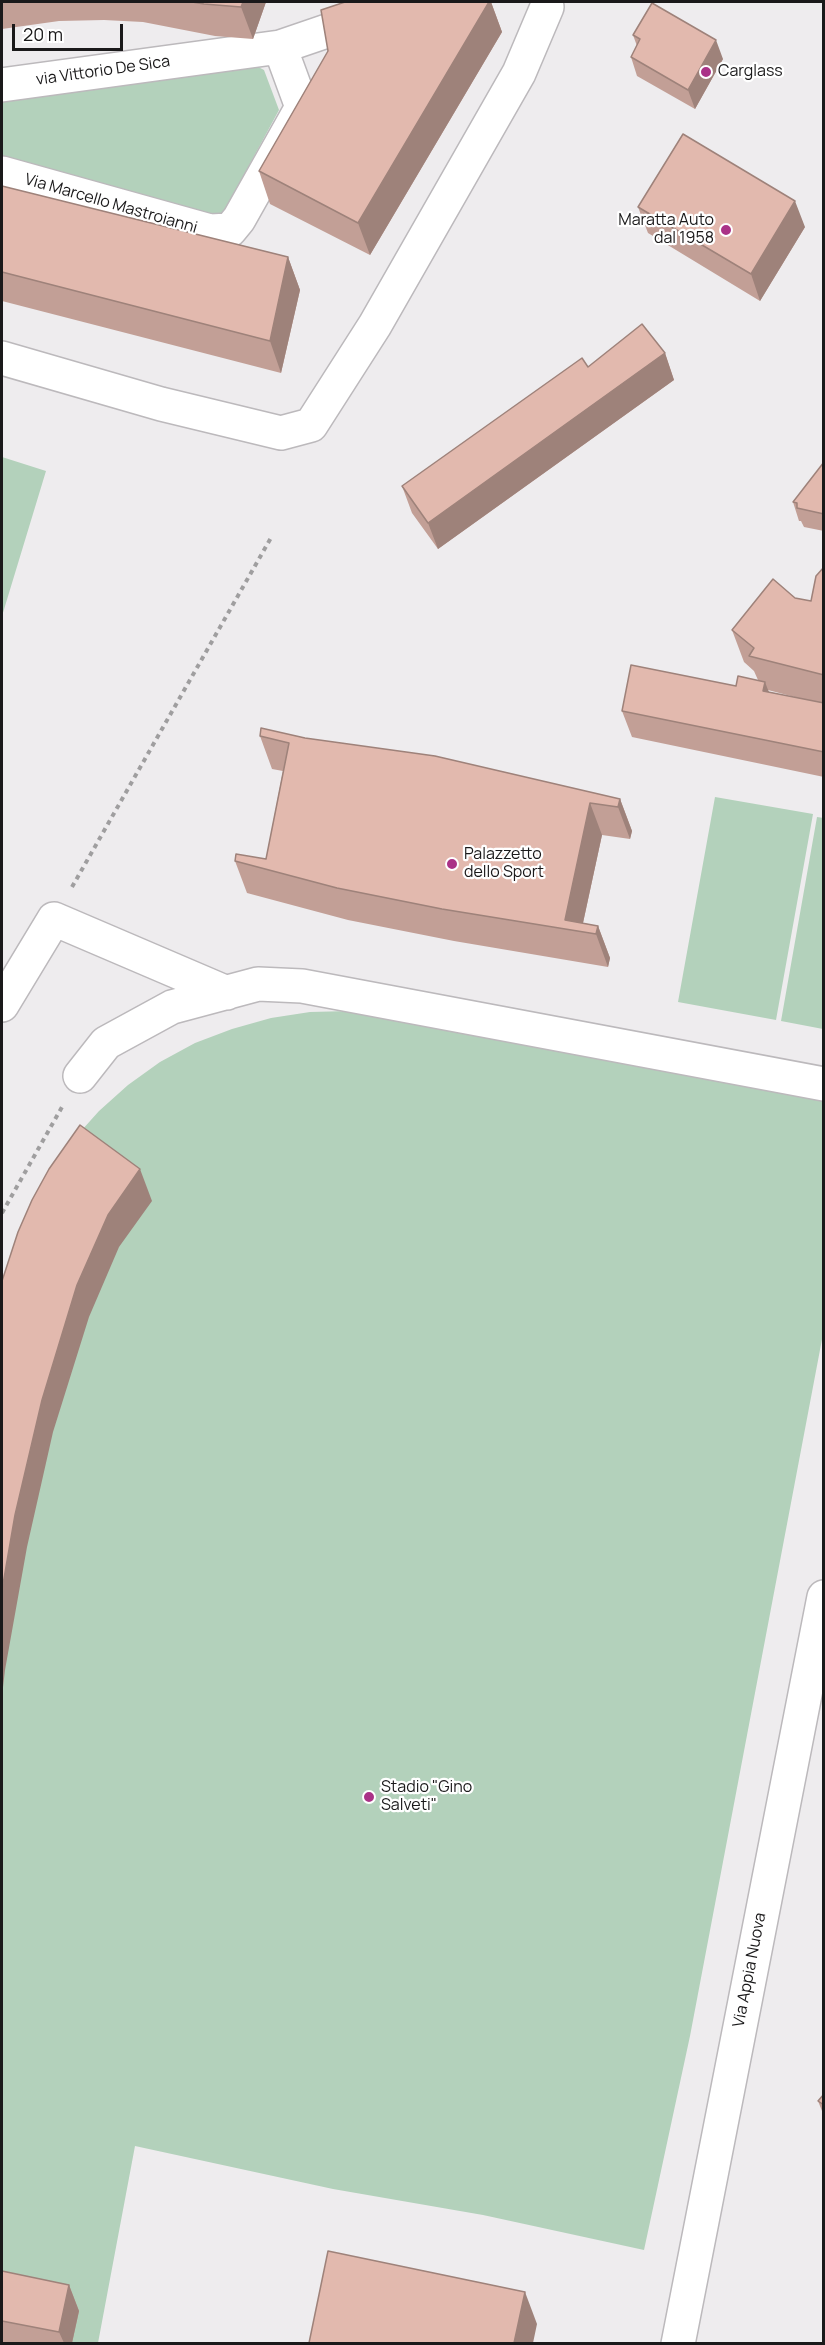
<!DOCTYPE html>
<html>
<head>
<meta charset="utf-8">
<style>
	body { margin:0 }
	#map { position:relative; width:825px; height:2345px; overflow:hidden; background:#eeecee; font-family:Manrope,sans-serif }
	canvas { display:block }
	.frame { position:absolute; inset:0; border:3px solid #1a191a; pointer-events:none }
	.scale { position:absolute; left:12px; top:24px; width:111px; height:27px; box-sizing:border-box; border:3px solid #1a191a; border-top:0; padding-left:8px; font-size:18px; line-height:21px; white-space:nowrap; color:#1a191a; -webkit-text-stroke:4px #fff; paint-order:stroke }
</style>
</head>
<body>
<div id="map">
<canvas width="825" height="2345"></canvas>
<div class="frame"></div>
<div class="scale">20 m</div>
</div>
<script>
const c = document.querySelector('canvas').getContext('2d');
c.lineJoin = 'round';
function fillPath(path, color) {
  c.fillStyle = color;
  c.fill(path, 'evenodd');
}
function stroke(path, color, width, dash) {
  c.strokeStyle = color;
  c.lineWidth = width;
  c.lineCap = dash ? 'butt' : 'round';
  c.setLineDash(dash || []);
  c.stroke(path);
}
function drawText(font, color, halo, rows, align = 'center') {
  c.font = font + ' Manrope,sans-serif';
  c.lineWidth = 4.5;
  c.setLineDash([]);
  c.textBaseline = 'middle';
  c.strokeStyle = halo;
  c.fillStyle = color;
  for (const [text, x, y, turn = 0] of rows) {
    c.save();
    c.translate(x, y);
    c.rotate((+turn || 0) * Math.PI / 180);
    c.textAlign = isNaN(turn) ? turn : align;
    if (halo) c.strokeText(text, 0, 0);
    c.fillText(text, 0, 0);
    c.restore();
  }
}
fillPath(new Path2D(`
	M247,61l17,9 15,40 -55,102 -13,6 -209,-55v-69z
	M2,457l44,14 -44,145z
	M715,797l98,17 -37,206 -98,-18z
	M817,817l7,1 -1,211 -42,-8z
	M350,1011l473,84v239l-133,702 -46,214 -161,-35 -150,-26 -198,-43 -37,197 -96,1v-1042l71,-162 26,-29 29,-26 32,-23 35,-19 37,-14 39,-11 39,-6z`), '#b3d1bb');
const minor = new Path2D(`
	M2,85l278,-38 132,-45
	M2,173l208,58 20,-1 9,-11 63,-112 -22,-60
	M2,358l159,46 120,29 30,-8 64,-100 144,-252 28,-66
	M2,1005l52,-86 173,74
	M80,1076l26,-33 66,-36 86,-23 44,2 522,98
	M678,2344l146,-747`);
stroke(minor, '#bcb9bc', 36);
stroke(new Path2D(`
	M72,887l200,-351
	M2,1213l60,-106`), '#9f9e9f', 4, [4.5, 4.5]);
stroke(minor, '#fff', 33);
fillPath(new Path2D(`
	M2,2h264l-13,37 -38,-3 -72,-14 -39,-2 -45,1 -57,8z
	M345,2h146l11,30 -132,223 -100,-51 -11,-33 69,-120z
	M633,35l90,24 -28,50 -58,-33 -6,-19 6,-11z
	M2,186l286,71 12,33 -19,83 -279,-72z
	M638,207l167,20 -45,74 -112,-68z
	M665,353l9,27 -236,169 -26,-36 -10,-27 186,-119z
	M824,462v69l-20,-4 -3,-6h-2l-6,-19z
	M824,567v210l-192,-40 -10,-26 114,-25 22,-6 -4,-9 -10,-9 -12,-32 63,-32 16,3zM768,690l38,10 -37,-8z
	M260,736l45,2 315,61 12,32 -2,8 -28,-4 -19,88 15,3 12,32 -2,9 -154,-26 -106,-21 -101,-27 -12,-32 31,-2 17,-88 -11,-2z
	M824,2094v22l-6,-15z
	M2,2271l67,14 10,26 -7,32h-70z`), '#c29f96');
fillPath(new Path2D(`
	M243,2h23l-13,37 -12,-32z
	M489,2h2l11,30 -132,223 -12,-32z
	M716,40l7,19 -28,50 -7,-19z
	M795,201l10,26 -45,74 -9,-27z
	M288,257l12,33 -19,83 -11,-32z
	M665,353l9,27 -236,169 -10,-26z
	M765,682l10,26 -12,-17z
	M620,799l12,32 -2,8 -12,-32z
	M590,803l12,32 -21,97 -16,-12z
	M598,926l12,32 -2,9 -12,-33z
	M140,1169l12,32 -33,46 -30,70 -36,115 -26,115 -22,123 -3,26v-106l13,-75 27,-115 35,-115 31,-70z
	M69,2285l10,26 -7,32h-8l-5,-11z
	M525,2292l12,32 -4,19h-19z`), '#9e827a');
const building = new Path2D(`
	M192,2h51l-2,5 -37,-3z
	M345,2h144l-131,221 -99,-52 69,-120 -7,-41z
	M652,3l64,37 -28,50 -57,-33 9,-18 -7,-4z
	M683,134l112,67 -44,73 -113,-67z
	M2,186l286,71 -18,84 -268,-69z
	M642,324l23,29 -237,170 -26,-37 180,-128 6,9z
	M824,462v52l-27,-6v-5l-4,-1z
	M824,567v108l-75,-19 5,-8 -22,-18 41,-51 22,19 16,3 5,-25z
	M631,665l105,21 2,-10 27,6 -2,9 61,12v49l-202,-41z
	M261,728l44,10 130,18 185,43 -2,8 -28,-4 -25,117 33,6 -2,8 -154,-25 -105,-21 -102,-27 1,-7 30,5 23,-116 -29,-7z
	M80,1125l60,44 -32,46 -31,70 -35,115 -27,115 -13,75v-309l16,-49 14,-32 17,-31z
	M824,2094v11l-6,-4z
	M328,2251l197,41 -11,51h-205z
	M2,2271l67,14 -10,47 -57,-11z`);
fillPath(building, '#e2b9ae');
stroke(building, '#9e827a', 1.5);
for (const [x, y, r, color] of [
	[706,72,6,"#aa3287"],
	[726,230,6,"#aa3287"],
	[452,864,6,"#aa3287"],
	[369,1797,6,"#aa3287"]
]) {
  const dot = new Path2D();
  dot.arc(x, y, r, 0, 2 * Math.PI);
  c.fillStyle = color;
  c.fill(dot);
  stroke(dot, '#fff', 2);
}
drawText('16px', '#1a191a', '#fff', [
	["via Vittorio De Sica",103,71,-8],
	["Via Marcello Mastroianni",111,204,16],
	["Via Appia Nuova",750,1970,-79]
]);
drawText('16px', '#1a191a', '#fff', [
	["Carglass",718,72],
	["Maratta Auto",714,221,"right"],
	["dal 1958",714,239,"right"],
	["Palazzetto",464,855],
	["dello Sport",464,873],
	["Stadio \"Gino",381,1788],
	["Salveti\"",381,1806]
], 'left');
</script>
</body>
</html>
